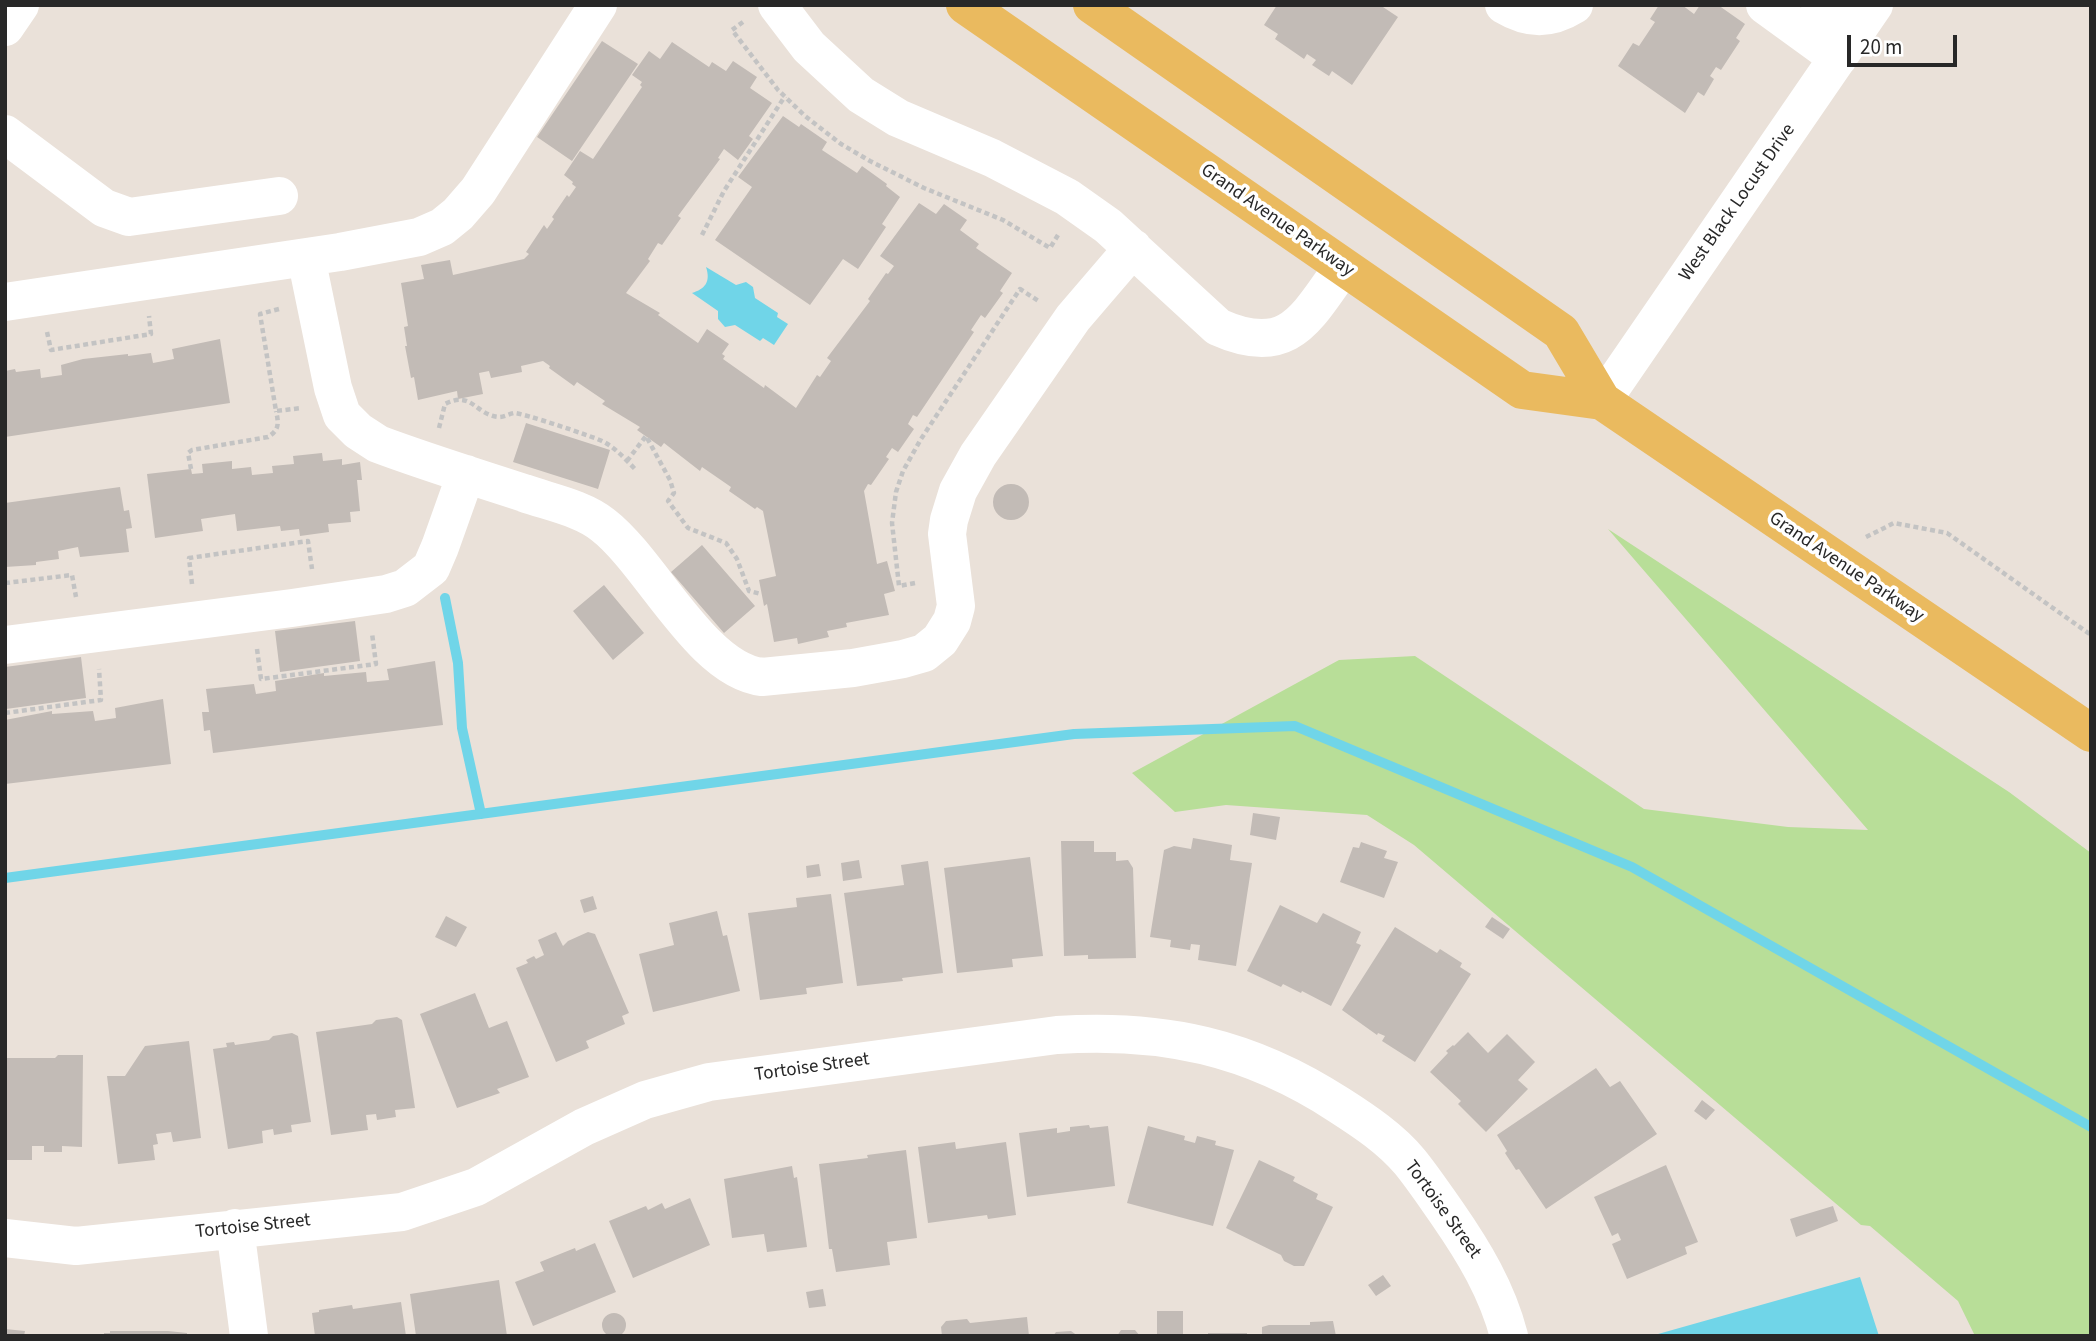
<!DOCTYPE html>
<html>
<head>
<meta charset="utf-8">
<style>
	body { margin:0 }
	#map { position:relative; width:2096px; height:1341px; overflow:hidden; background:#eae1d9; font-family:"Source Sans 3",sans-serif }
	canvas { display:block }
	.frame { position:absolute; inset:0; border:7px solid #282828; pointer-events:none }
	.scale { position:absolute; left:1847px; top:35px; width:110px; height:32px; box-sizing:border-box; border:4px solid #282828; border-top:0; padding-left:9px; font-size:21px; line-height:24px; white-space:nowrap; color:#282828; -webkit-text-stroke:5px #fff; paint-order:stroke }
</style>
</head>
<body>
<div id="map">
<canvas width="2096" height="1341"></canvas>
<div class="frame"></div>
<div class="scale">20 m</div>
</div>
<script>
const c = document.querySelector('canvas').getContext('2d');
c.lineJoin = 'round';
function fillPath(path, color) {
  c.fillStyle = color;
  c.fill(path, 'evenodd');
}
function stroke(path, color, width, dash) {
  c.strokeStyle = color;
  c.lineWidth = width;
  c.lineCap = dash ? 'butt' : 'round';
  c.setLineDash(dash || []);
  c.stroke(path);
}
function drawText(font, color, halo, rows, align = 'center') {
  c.font = font + ' "Source Sans 3",sans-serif';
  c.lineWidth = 7;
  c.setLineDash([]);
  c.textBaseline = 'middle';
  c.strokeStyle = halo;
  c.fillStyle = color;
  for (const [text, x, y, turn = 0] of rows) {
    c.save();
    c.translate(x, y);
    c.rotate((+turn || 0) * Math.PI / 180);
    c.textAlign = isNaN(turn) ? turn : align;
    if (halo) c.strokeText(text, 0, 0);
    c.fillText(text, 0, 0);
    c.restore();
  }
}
fillPath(new Path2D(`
	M1608,529l401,263 82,61v483h-116l-17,-35 -88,-75 -9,-1 -447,-380 -47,-30 -141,-10 -51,7 -43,-39 207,-113 76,-4 229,153 144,18 80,3z`), '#b8de98');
fillPath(new Path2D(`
	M706,267l30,18 10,-3 7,5 2,11 23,15 -1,4 11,7 -14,21 -11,-7 -3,3 -25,-16 -10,2 -7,-8v-8l-26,-18c13,-4 19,-11 14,-26z
	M1860,1277l19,59h-228z`), '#70d5e8');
stroke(new Path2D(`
	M445,598l13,65 4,65 19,86
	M5,878l1069,-144 221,-8 337,141 459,260`), '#70d5e8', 10);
fillPath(new Path2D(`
	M1277,5h103l18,12 -46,68 -20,-14 -3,5 -17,-11 4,-5 -9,-6 -3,5 -29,-20 3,-5 -14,-9z
	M1659,5h23l12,9 6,-9h18l27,19 -9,14 4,3 -19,29 -5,-3 -6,9 4,3 -10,17 -6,-4 -13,21 -67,-47 15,-23 6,3 16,-24 -5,-3z
	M602,41l36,23 -66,97 -35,-24z
	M672,42l37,25 3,-5 14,9 7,-10 24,16 -7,11 22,15 -23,33 4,3 -15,21 -14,-11 -6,9 2,1 -42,57 3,2 -19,27 -4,-2 -10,16 2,2 -24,32 34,20 -2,2 40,28 9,-14 22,15 -7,10 3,2 -2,3 41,29 1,-3 31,23 21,-33 3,2 11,-16 -4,-3 43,-57 -2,-2 18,-26 2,1 6,-8 -14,-10 39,-53 17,11 8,-10 23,16 -7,10 19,14 -3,4 36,25 -12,18 3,2 -18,25 -4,-3 -10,15 3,2 -57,85 -4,-2 -5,9 6,5 -16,23 -6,-4 -6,9 3,2 -18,26 -3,-1 -4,7 13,73 10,-3 8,30 -11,3 5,21 -43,8 1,4 -20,4 2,6 -31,7 -1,-6 -23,4 -7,-38 -3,2 -5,-26 17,-4 -13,-65 -6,-4 -2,2 -26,-18 2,-4 -29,-20 -2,4 -36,-28 -3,4 -24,-17 3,-3 -38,-23 3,-3 -28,-19 -3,4 -25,-18 1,-2 -7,-5 -22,5 1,6 -31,6 -2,-7 -10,2 4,21 -25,5 -1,-8 -39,9 -4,-23 -3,1 -6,-32h2l-3,-19 4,-1 -7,-43 23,-4 -3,-14 29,-5 3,15 71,-16 5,-5 -3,-2 18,-27 3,4 7,-10 -2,-2 15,-22 2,2 7,-10 -4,-3 1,-2 -9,-7 16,-24 13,8 49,-72 -2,-2 2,-3 -10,-7 17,-24 11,8z
	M783,116l16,11 2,-3 26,18 -5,8 35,23 5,-7 25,18 -1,2 14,11 -18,27 4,3 -28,42 -15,-10 -33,46 -95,-65 37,-53 -14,-10z
	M220,339l10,64 -225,34v-66l10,-2 1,3 24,-3 1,9 21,-3 -1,-10 22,-6 45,-5v2l23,-3 2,10 21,-4 -2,-10z
	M526,423l84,27 -12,39 -85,-27z
	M322,453l1,8 19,-2v6l18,-3 2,18h-5l3,31 -10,1 1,10 -23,2 1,8 -29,4 -1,-7 -18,2 -1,-5 -43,5 -2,-17 -34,5 2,12 -48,7 -8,-64 44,-5 1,5 11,-1 -1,-9 30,-3v8l19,-2 1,8 21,-2 -1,-7 22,-2 -1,-8z
	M993 502a18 18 0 1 1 36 0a18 18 0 1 1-36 0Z
	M120,487l4,24 5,-1 3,18 -6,1 3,23 -49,5 -2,-10 -20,4 1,8 -23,3v3l-31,2v-64z
	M702,545l53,61 -31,27 -53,-61z
	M604,585l40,48 -31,27 -40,-49z
	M355,621l5,40 -80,11 -5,-41z
	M81,657l5,41 -80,11 -1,-42z
	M435,661l8,64 -230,28 -3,-23 -6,1 -2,-19h7l-3,-23 48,-5 2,10 20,-3 -1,-10 49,-8v3l42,-4 1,10 22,-2 -2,-11z
	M163,699l8,65 -166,20v-64l47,-9v3l41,-3 2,10 21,-3 -1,-10z
	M1253,813l27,4 -4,23 -26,-5z
	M1193,838l39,7 -2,15 22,3 -16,103 -38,-6 2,-15 -9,-1 -1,6 -20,-3 1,-7 -21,-3 14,-87 10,-4 17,3z
	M1061,841h33v11h22v9l12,-1 5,8 3,90 -48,1v-4l-24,1z
	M1361,842l26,9 -3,7 14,4 -14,36 -44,-16 13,-35 6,1z
	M1030,857l13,99 -31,3 1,8 -56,6 -13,-105z
	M859,860l3,18 -19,3 -2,-18z
	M928,861l15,112 -41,5 1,3 -46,5 -13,-93 60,-8 -3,-20z
	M819,864l2,12 -14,2 -1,-12z
	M831,894l12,89 -37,5 1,6 -47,6 -12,-87 49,-6 -1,-9z
	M593,896l4,13 -13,4 -4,-13z
	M1280,905l37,18 6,-10 38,19 -5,11 5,2 -30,61 -29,-15 -1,2 -18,-9 -2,3 -34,-16z
	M717,911l6,25 4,-1 13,56 -87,21 -14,-58 35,-9 -5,-22z
	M446,916l21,11 -11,20 -21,-10z
	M1492,917l18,12 -7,10 -18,-12z
	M1395,927l42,26 3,-4 22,14 -2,4 11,7 -56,88 -33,-21 3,-5 -7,-3 -1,2 -35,-25z
	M556,932l7,14 5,-5 20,-9 7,2 34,79 -7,3 3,8 -39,17 3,7 -33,14 -40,-94 12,-5 -2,-3 8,-4 2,3 8,-4 -6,-15z
	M475,993l14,35 18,-7 22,56 -32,12 3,4 -43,15 -37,-94z
	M397,1017l5,3 13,88 -20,2 1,7 -19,3 -1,-6 -10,1 2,15 -37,5 -15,-103 56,-8 4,-4z
	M1468,1032l20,21 19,-19 28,28 -17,18 10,9 -42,43 -28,-28 3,-3 -31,-29 18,-19 -2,-2 7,-6 1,1z
	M292,1033l6,3 13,86 -20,3 1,7 -18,3 -1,-6 -11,2 1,12 -35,6 -15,-100 14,-2 -1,-4 8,-1 1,3 34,-5 4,-4z
	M189,1041l12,97 -28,4 -2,-10 -15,2 2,10 -5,1 2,15 -37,4 -11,-88h18l20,-30z
	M58,1055h25l-1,92 -20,-1v6h-18v-6h-12v14h-27v-102h50z
	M1596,1068l14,19 10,-6 37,53 -111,75 -27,-40 -3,1 -11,-17 2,-2 -10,-16z
	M1702,1100l13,10 -9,10 -12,-9z
	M1089,1125l1,3 18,-2 7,60 -88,11 -8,-64 38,-5v5l13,-2v-4z
	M1148,1126l37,10 -1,4 11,3 2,-7 19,5 -1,4 19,5 -21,76 -86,-23z
	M955,1142l1,7 50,-7 10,73 -28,4 -1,-4 -59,8 -10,-76z
	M906,1150l11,88 -30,4 3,23 -54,7 -4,-23h-3l-10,-85 49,-6 -1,-3z
	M1259,1160l36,17 -2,4 25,13 -2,5 17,8 -29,59h-10l-10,-5 -3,-6 -55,-27z
	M1666,1165l32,77 -13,5 2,7 -60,25 -15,-35 9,-4 -3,-7 -6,3 -18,-39z
	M792,1166l2,12 3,-1 10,70 -40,5 -3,-18 -32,4 -8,-59z
	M690,1198l20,47 -77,33 -24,-57 37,-15 2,4 14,-7 3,6z
	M1833,1206l5,15 -42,16 -6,-18z
	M595,1243l21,49 -83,34 -18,-44 29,-11 -4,-9 35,-14 1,3z
	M1383,1275l8,11 -15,10 -8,-11z
	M499,1280l8,56h-91l-6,-42z
	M823,1289l3,17 -17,2 -3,-16z
	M401,1302l5,34h-91l-3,-23 7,-1v-2l33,-5 1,4z
	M1157,1311h26v25h-26z
	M602 1325a12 12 0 1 1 24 0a12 12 0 1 1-24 0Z
	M1027,1317l2,19h-87l-1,-9 5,-6 21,-2 3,4z
	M1333,1321l3,15h-74v-9l7,-2h41v-3z
	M5,1329l20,2 -1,5h-19z
	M1121,1330h14l5,6h-23z
	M110,1331h58l19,2v3h-83v-3h6z
	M1071,1331l7,5h-25l3,-4z
	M1208,1333h39v3h-39z`), '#c2bbb6');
stroke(new Path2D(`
	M743,22l-11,8 46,60 27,26 36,28 29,17 54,27 79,32 47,28 8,-13
	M702,235l22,-44 61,-95
	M279,309l-19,5 16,97 26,-3
	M47,332l4,18 100,-16 -2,-18
	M439,428l6,-24c27,-14 30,11 54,13 5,0 10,-3 15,-4 9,0 77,23 88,28 14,7 23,18 33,28
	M627,461l19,-25 24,44 4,13 -6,8 20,27 38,15 11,16 12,32 12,3
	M191,469l-3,-16 4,-3 76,-13c11,-7 11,-13 8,-26
	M1866,537l28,-14 53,10 144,102
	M5,583l67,-8 4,22
	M915,583l-16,3 -7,-63 4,-31 7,-21 18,-32 99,-150 20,13
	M192,584l-3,-26 119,-17 4,28
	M257,649l4,30 115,-15 -4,-31
	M5,713l96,-13 -2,-31`), '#c3c3c3', 4.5, [5, 3.5]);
stroke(new Path2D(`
	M777,5l32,42 52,48 37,23 94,40 75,39 41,29 110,101c71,32 88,-9 125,-60
	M1504,5c25,15 46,15 70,0
	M1765,5l73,53
	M1820,5l37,26
	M5,27l15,-22
	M5,134l99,74 25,9 150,-21
	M306,257l27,131 9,27 16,16 20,13c48,18 97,33 146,49 25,9 58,15 79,32 48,37 98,145 159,152l91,-9 50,-9 21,-6 16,-13 12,-19 4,-15 -9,-72 2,-14 9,-29 20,-36 95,-137 60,-70
	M5,302l335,-50 79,-15 23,-10 16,-13 20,-23 120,-186
	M1602,401l272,-396
	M5,645l287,-37 94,-14 19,-6 26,-20 9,-21 26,-73
	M235,1228l14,108
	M5,1238l71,8 326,-34 74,-25 108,-60 61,-27 64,-18 348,-47c106,-7 193,12 282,70 25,16 52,34 71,57 13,16 25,34 37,51 27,39 50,77 62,123`), '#fff', 38);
stroke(new Path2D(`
	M965,5l557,385 80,11
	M1092,5l469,327 41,69 489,332`), '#eaba5f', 38);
drawText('19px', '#282828', '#fff', [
	["West Black Locust Drive",1738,203,-55],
	["Grand Avenue Parkway",1277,221,35],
	["Grand Avenue Parkway",1846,568,34],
	["Tortoise Street",812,1068,-8],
	["Tortoise Street",1442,1210,54],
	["Tortoise Street",253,1227,-6]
]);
</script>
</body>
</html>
